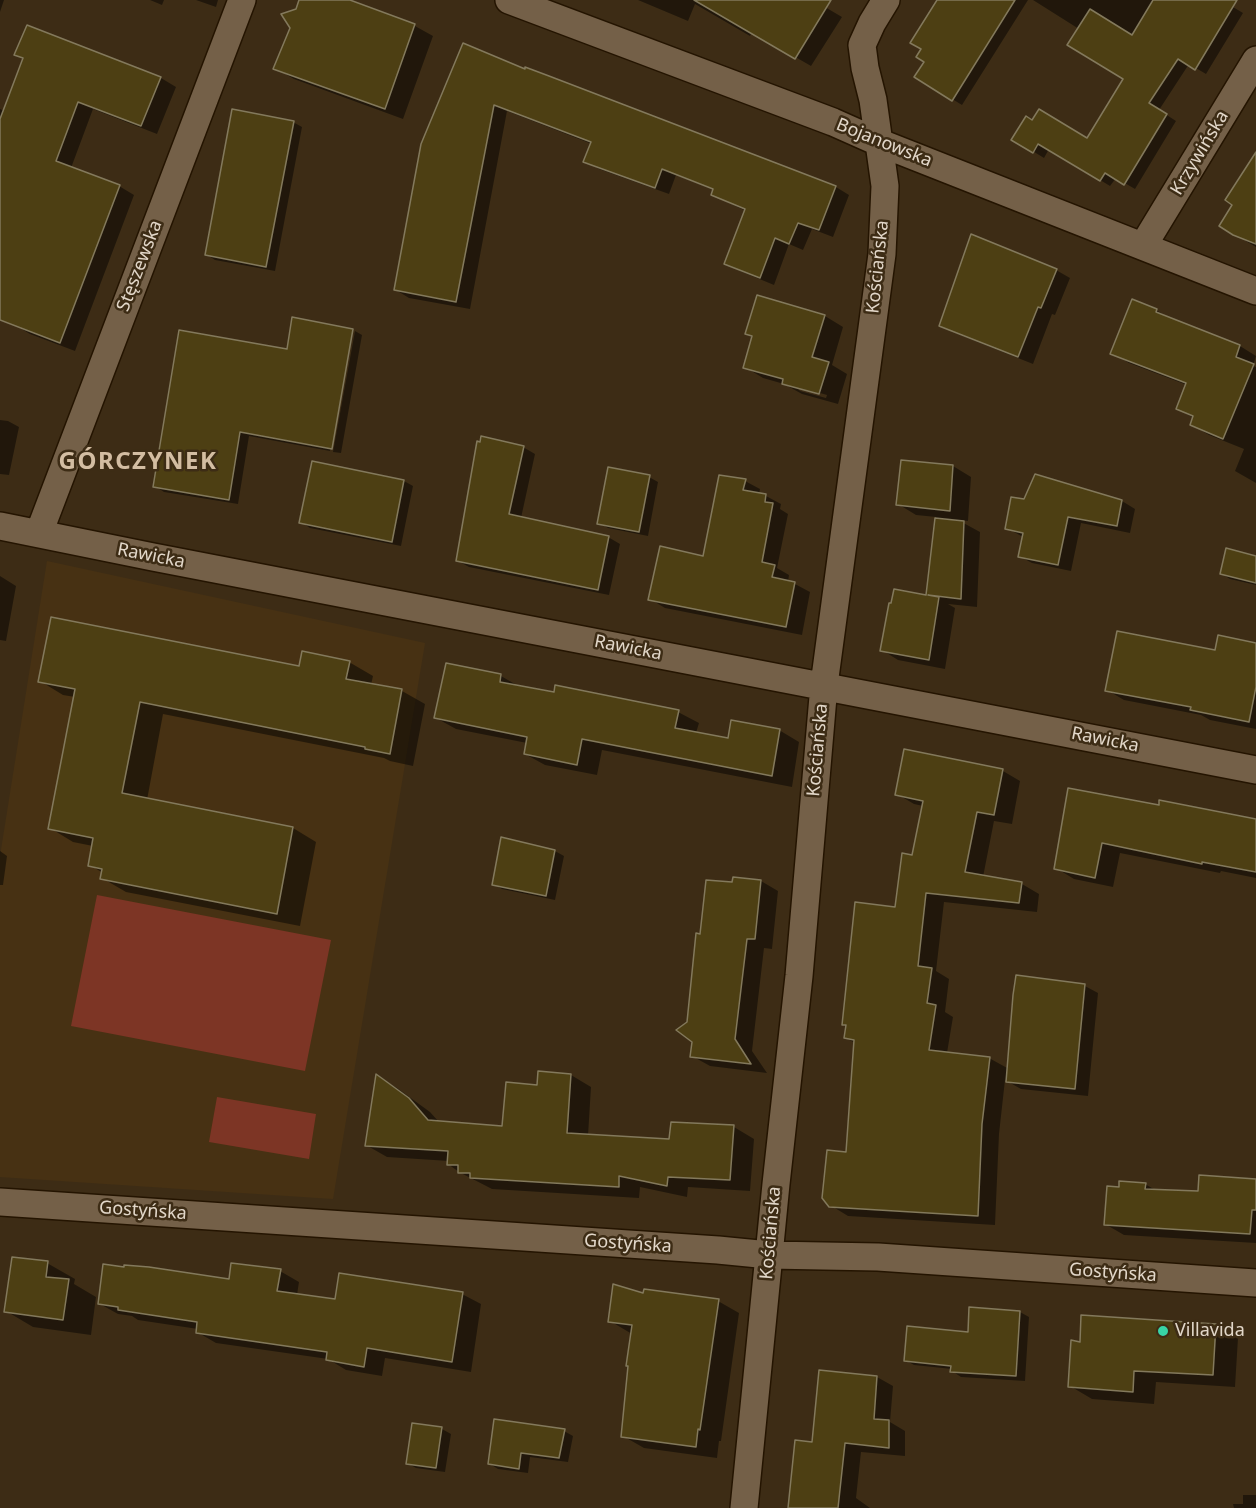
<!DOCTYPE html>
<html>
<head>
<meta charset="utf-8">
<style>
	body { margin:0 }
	canvas { display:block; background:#3d2c15 }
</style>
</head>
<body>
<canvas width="1256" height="1508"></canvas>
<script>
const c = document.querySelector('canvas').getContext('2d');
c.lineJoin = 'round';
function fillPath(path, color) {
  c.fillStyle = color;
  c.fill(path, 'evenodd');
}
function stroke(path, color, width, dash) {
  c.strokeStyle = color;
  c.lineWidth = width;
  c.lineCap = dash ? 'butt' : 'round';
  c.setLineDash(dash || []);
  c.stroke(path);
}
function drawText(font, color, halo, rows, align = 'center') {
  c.font = font + ' "Noto Sans",sans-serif';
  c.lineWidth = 5;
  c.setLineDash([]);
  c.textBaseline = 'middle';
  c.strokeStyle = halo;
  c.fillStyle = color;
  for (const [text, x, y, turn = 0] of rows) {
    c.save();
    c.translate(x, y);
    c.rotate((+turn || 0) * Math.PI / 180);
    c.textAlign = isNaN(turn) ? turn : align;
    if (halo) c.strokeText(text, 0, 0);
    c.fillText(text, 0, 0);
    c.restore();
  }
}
fillPath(new Path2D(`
	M47,561l378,82 -92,556 -333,-22v-321z`), '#473113');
fillPath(new Path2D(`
	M97,895l234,45 -26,131 -234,-45z
	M217,1097l99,17 -7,45 -100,-17z`), '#7d3525');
fillPath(new Path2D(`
	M0,0h4l-4,12z
	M150,0h14l-2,5z
	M196,0h22l-2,7z
	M301,0h43l71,26 18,10 -30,83 -109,-40 -19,-11z
	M638,0h175l29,17 -31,49 -59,-34 -2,4 -55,-32 -7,17z
	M939,0h89l-66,105 -46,-28 10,-15 -3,-13z
	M1033,0h198l-3,4 15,9 -37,61 -17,-10 -30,46 17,11 -41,68 -19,-11 -6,8 -61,-37 -5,9 -31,-19 20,-17 55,18 37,-61 -46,-50z
	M28,27l133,51 15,9 -19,47 -64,-25 -22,59 48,18 15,9 -59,156 -45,-17 -15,-9 -15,-101v-115l5,2 19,-52 -8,-5z
	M525,71l24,6 287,110 13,8 -16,42 -21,-8 -9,21 -14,-6 -15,41 -34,-14 -14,-8 20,-52 -34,-16 2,-5 -38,-15 -7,19 -70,-25 -14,-8 7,-17 -85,-33 -37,198 -61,-11 -13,-8 26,-145z
	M293,122l9,5 -27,144 -60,-11 -9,-6z
	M1256,181v66l-22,-13z
	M1056,270l14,8 -15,37 -3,-1 -19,50 -78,-31 -14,-8z
	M758,297l67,19 18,11 -11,38 15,9 -9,30 -36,-10 -18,-10 -21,-6 -18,-11 8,-30 -6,-4zM796,386l31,9 -1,3 -26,-7z
	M1156,310l17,10 67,26 16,10 -3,10 3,1v116l-21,-12 9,-22 -35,-14 -17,-10 2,-7 -17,-9 10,-24 -58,-22 -17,-10z
	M293,319l61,12h-3l-21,120 -81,-15 -11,68 -74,-12 -9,-6 133,-135z
	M355,331l7,4 -21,118 -8,-1z
	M0,420l8,1 11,6 -10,48 -9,-1z
	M523,447l12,7 -14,64 87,19 12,7 -11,51 -140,-28 -11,-6z
	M953,466l18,11 -3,44 -10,-1 22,12 -3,75 -29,-3 7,4 -10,61 -47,-9 -16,-10 45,-54 9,-79 -20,-2 -18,-11z
	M649,477l9,5 -10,54 -40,-8 -9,-5z
	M404,481l9,5 -12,60 -91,-18 -9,-6z
	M745,481l15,8 -1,5 7,2 15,8 -1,5 8,5 -11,54 12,7 -1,7 7,2 15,8 -8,43 -137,-27 -15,-9 54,-42z
	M1025,501h97l13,8 -5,24 -49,-10 -10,48 -39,-8 -13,-7 4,-19 -16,-9z
	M1256,557v28l-26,-6 -8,-5z
	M0,576l16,10 -10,55 -6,-1z
	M1256,644v85l-46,-9 -9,-5 -77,-15 -17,-10 109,-38z
	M349,662l24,14 -2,9 31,6 23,13 -12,62 -23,-5 -6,-3 -221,-44 -16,86 146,28 23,14 -16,84 -174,-34 -24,-14 1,-5 -13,-8 3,-19 -20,-4 -23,-14 25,-131 -12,-2 -23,-14 260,-13z
	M501,676l19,11 158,25 21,11 -3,10 33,7 50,-10 20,12 -7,45 -190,-37 -5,25 -52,-10 -20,-11 2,-11 -71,-14 -20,-11z
	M905,751l98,20 17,10 -8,43 -18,-3 -11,56 39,7 17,10 -2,18 -93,-10 -8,69 13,8 -4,33 8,5 -6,36 42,5 20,11 9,-92 67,9 13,7 -10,103 -67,-7 -16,-9 -6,54 -4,91 -147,-9 -18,-11 17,-51 8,-111 -9,-5 1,-11 -4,-3 53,-116 17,-52 10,-50 -9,-2 -17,-10z
	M1070,790l186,32v56l-35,-7 -1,2 -100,-20 -7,34 -39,-8 -18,-11z
	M503,839l52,12 9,5 -9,44 -53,-11 -9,-5z
	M0,851l7,5 -4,29h-3z
	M761,881l17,10 -6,58 -8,-1 -12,103 15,22 -57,-7 -18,-10 2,-15 -5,-18 13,-88 31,-51z
	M571,1075l20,12 -3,49 83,5 63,-14 20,12 -4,52 -62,-4 -1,10 -47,-10 -1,11 -147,-9 -33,-17 -11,-8 1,-3 -62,-4 -21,-12 11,-69 20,12 33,24 9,10 64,5 35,-40z
	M1256,1180v63l-132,-8 -19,-11 15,-35 25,-5 12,7 42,1z
	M47,1263l28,16 -1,5 22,13 -5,38 -58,-8 -27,-16z
	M280,1271l19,11 -2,13 39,6 126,-7 19,10 -10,68 -86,-14 -3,18 -36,-6 -18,-11 -112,-16 -19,-11 1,-3 -60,-9 -6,-4 -14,-2 -18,-10z
	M644,1294l74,7 21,12 -18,128h-2l-2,17 -73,-10 -21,-12 9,-102 -22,-13z
	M1020,1312l9,5 -4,64 -64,-4 -9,-6v-2l-38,-4 -9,-5z
	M1083,1317l133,9 22,12 -3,49 -79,-5 -2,22 -62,-5 -22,-13 11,-43z
	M877,1377l16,9 -3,36 15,9v25l-44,-4 -5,46 14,10h-80l23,-64z
	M442,1429l9,5 -6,38 -29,-4 -9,-5z
	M564,1431l9,5 -5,26 -38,-5 -2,16 -30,-4 -8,-5z
	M1243,1495h13v13h-22l-1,-4h10z`), '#0007');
const building = new Path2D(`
	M299,0h51l65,24 -30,85 -112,-40 17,-41 -9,-14 15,-5z
	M694,0h137l-36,59z
	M937,0h78l-63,101 -38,-24 10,-15 -8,-5 5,-8 -11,-6z
	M1153,0h84l-42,70 -17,-11 -29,44 18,11 -43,71 -19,-12 -5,8 -62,-37 -5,9 -22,-13 15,-24 6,4 7,-11 48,29 36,-59 -56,-34 23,-36 42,26z
	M27,25l134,52 -20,49 -63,-24 -22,59 64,24 -60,158 -60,-23v-201l23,-61 -9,-3z
	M463,43l62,26v-2l24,9 287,110 -17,44 -21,-7 -9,21 -14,-6 -15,40 -36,-14 21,-55 -34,-14 2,-6 -51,-20 -7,19 -72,-26 8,-20 -97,-37 -38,197 -62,-12 27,-146z
	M232,109l62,12 -28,146 -61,-12z
	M1256,152v92l-23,-9 -14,-9 13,-21 -7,-5z
	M971,234l86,35 -16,39 -3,-1 -20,50 -79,-31z
	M757,295l68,20 -13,42 17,5 -10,32 -37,-10 1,-5 -40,-11 9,-32 -7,-2z
	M1132,299l25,10 -1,3 84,33 -4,12 18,7 -31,75 -33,-14 3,-9 -17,-7 10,-26 -76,-29z
	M292,317l61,12 -21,120 -92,-17 -11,68 -76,-13 26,-157 108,19z
	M481,436l43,10 -15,68 100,22 -11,54 -142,-29 21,-120 3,1z
	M901,460l52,5 -3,46 -54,-6z
	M312,461l92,19 -12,62 -93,-19z
	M608,467l42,8 -11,57 -42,-8z
	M1035,474l87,26 -5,26 -49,-9 -10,48 -40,-8 5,-24 -18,-4 6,-32 13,2z
	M719,475l27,4 -3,11 23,4 -1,8 8,1 -11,59 13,3 -3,12 23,5 -9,45 -138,-27 12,-54 43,10z
	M935,518l29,3 -3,78 -33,-4 11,2 -10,63 -49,-9 9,-48h2l3,-14 32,6z
	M1226,548l30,8v27l-36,-9z
	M51,617l248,49 3,-15 48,10 -4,18 56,10 -12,65 -25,-5v-2l-225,-45 -18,91 171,34 -16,87 -177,-35 2,-10 -14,-3 5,-28 -45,-9 27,-140 -37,-7z
	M1117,631l98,19 3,-15 38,8v44l-7,35 -59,-12 1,-3 -86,-16z
	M446,663l55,11 -1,8 54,10 1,-7 124,25 -4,18 53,10 3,-18 49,9 -8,47 -190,-37 -5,26 -53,-11 3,-17 -93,-19z
	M904,749l99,20 -9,46 -17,-3 -12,60 57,10 -3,21 -93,-10 -8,73 14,2 -5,35 9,2 -7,45 61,7 -8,67 -4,92 -149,-9 -7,-9 5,-48 19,2 8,-112 -10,-2 2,-13h-4l13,-123 40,5 7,-54 10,2 11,-54 -28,-6z
	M1068,788l91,17v-5l97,19v53l-54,-10v2l-100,-21 -7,35 -41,-9z
	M501,837l54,13 -9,46 -54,-11z
	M733,877l28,3 -6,59h-8l-12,100 16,25 -61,-7 2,-15 -16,-12 11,-8 9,-89 4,1 6,-54 26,2z
	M1016,975l69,9 -10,105 -69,-7 7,-87z
	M538,1071l33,3 -4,59 102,6 2,-17 63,3 -4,55 -62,-3 -1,9 -48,-10v11l-149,-9v-5h-12v-8h-11l1,-14 -83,-5 11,-72 33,24 19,22 74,6 4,-44 31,3z
	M1199,1175l57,4v31h-4l-2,24 -146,-9 3,-39 12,1v-6l27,2 -1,6 53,2z
	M12,1257l36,4 -2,16 23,2 -6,41 -59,-8z
	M231,1263l50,6 -4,22 58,8 4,-26 124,19 -11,70 -85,-14 -3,19 -38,-7 1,-8 -131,-19 1,-11 -79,-12v-3l-20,-3 5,-40 21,3v-2l25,2 80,12z
	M613,1284l30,9 1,-4 75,10 -19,131 -2,-1 -2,18 -75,-10 7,-71h-2l6,-41 -24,-3z
	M969,1307l51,4 -4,65 -66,-4 1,-6 -47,-5 3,-35 61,6z
	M1081,1315l135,9 -3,51 -79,-4 -1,21 -65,-5 3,-47 9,2z
	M819,1370l58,6 -3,43 15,1v28l-44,-5 -7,65h-50l7,-68 17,2z
	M494,1419l71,10 -6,29 -38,-5 -2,16 -31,-5z
	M412,1423l30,4 -6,41 -30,-4z`);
fillPath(building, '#4d3f13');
stroke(building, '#83795c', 1.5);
const minor = new Path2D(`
	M509,0l324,122 45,20 378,149
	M1143,246l113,-186
	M0,526l153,31 1103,213
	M39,533l203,-533
	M0,1202l718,48 51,5 109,2 378,26
	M744,1508l32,-324 23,-208 25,-291 58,-431 3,-68 -12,-86 -8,-32 -3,-23 10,-22 14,-23`);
stroke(minor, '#241400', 30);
stroke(minor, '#746048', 27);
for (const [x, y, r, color] of [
	[1163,1331,6,"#38d4a6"]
]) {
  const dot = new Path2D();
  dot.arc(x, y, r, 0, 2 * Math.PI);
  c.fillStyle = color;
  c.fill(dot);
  stroke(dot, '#3d2c15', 2);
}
drawText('18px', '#e2d7c9', '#3d2c15', [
	["Bojanowska",884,143,22],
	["Krzywińska",1200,153,-59],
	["Stęszewska",140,266,-69],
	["Kościańska",878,267,-84],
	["Rawicka",151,556,11],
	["Rawicka",628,648,11],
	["Rawicka",1105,740,11],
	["Kościańska",818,750,-85],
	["Gostyńska",143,1211,4],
	["Kościańska",771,1233,-85],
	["Gostyńska",628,1244,4],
	["Gostyńska",1113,1273,4]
]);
drawText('18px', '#e2d7c9', '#3d2c15', [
	["Villavida",1175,1331]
], 'left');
c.letterSpacing = '1.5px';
drawText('bold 24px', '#d3bda2', '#3d2c15', [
	["GÓRCZYNEK",138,462]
]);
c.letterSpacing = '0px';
</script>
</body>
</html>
